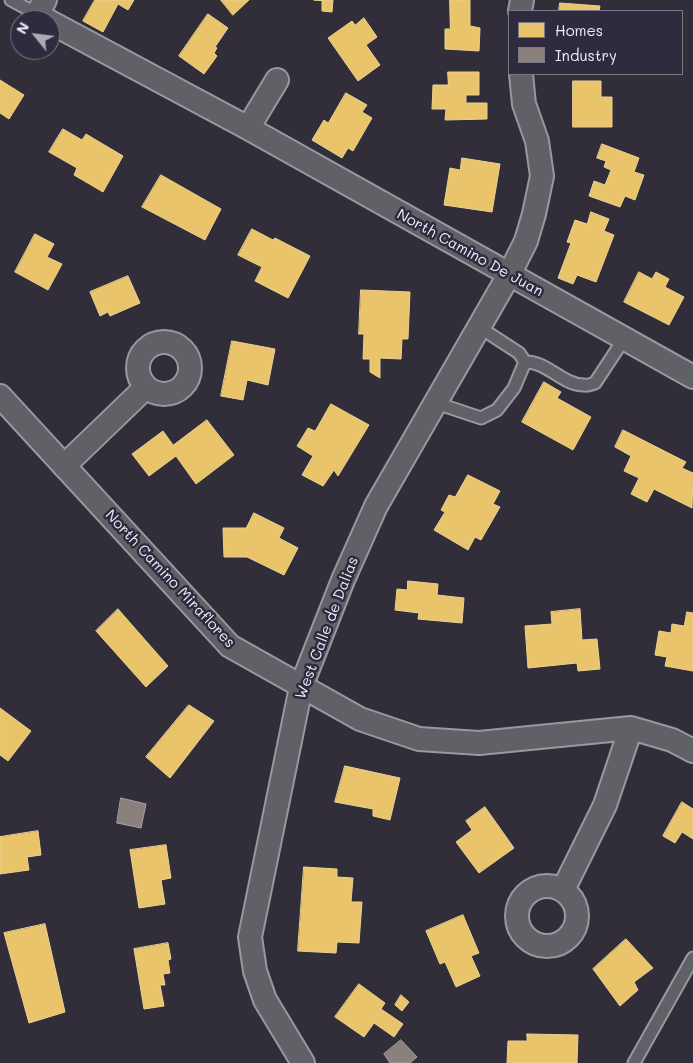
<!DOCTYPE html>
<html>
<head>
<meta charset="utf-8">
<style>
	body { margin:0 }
	#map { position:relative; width:693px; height:1063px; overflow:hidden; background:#312e39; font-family:Mali,sans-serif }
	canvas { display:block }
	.legend { position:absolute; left:508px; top:10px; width:175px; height:65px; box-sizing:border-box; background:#2f2a3d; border:1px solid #797a88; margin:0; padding:6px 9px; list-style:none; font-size:15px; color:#e8f1f8 }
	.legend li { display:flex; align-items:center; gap:10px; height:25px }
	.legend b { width:25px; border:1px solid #797a88 }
	.north { position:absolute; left:10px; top:10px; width:50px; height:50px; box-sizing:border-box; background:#2f2a3d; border:1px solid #797a88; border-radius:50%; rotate:299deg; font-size:14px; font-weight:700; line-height:20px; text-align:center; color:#e8f1f8 }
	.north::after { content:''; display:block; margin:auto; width:18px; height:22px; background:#a8adb5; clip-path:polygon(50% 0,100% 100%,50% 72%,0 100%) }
</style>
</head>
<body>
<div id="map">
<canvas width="693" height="1063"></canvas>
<ul class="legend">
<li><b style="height:14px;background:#e9c46a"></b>Homes</li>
<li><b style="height:14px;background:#8a817c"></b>Industry</li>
</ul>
<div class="north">N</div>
</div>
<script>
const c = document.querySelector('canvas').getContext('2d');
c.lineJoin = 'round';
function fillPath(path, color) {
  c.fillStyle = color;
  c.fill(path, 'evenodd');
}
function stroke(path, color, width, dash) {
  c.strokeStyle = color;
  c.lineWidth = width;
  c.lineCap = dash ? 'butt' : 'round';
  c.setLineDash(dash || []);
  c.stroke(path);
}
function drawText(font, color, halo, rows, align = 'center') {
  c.font = font + ' Mali,sans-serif';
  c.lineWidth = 5;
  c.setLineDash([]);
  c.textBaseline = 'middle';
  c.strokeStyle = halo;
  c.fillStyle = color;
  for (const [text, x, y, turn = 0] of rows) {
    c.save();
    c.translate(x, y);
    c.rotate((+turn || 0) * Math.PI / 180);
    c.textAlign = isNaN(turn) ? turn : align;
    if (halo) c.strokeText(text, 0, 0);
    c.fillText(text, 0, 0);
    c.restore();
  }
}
const homes = new Path2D(`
	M95,0h39l-6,10 -10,-6 -15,28 -20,-11z
	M221,0h28l-16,15z
	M314,0h19l-1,12 -10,-1v-10z
	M450,0h20v26l10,2 -1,23 -34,-2v-20h5z
	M560,3l40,3 -1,5h-40z
	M208,14l20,14 -13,19 2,1 -3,5 3,3 -13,18 -25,-18z
	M364,18l13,19 -11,8 14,20 -22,16 -30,-43 24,-17 3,4z
	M448,72h31v23h-13v8h21v16l-42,1 1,-11h-14l1,-24h15z
	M0,80l24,15 -15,24 -9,-6z
	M573,81h28v16h11v30h-39z
	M346,93l21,12 -5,7 10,6 -19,33 -5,-3 -6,10 -30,-18 12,-20 4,3z
	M63,129l19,11 4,-6 37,22 -20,36 -29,-17 3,-7 -28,-16z
	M602,144l37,14 -5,14 10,3 -9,25 -10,-4 -5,11 -31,-11 5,-15 11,4 6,-15 -7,-3 2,-6 -9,-3z
	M462,158l38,6 -8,48 -48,-7 6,-37 10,2z
	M161,175l60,34 -16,31 -63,-33z
	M591,212l18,7 -5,12 10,4 -18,47 -19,-7 -4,9 -15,-6 13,-35 -4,-1 8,-22 12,4z
	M252,229l21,11 2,-2 35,18 -22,42 -33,-17 7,-14 -24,-12z
	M35,234l19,10 -7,13 15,7 -14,26 -33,-18z
	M639,272l13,7 4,-7 13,7 -4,8 19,10 -15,28 -45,-23z
	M128,276l12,27 -30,13 -2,-4 -8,4 -10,-24z
	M361,290l49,2 -2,47h-6l-1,20 -21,-1v20l-10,-6v-13h-7l1,-25h-5z
	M232,341l43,8 -7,36 -21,-5 -4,20 -22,-4z
	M544,382l17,10 -4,6 34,19 -18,33 -51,-28z
	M331,404l38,21 -31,51 -4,-6 -11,16 -21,-11 11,-19 -16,-10 11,-18 7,3z
	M207,420l27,35 -38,29 -20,-28 -27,20 -17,-22 31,-23 10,14z
	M623,430l63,32 -4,6 11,5 -1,35 -38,-19 -7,13 -16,-8 8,-16 -15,-7 7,-15 -16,-9z
	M468,475l32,16 -7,13 7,3 -19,33 -6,-3 -7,13 -34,-20 11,-18 -4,-2 8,-15 6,2z
	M254,513l30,15 -5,10 19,10 -14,27 -37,-18h-23l-1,-29h23z
	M408,581l30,3 -1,11 27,3 -2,25 -44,-4 1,-6 -24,-3 2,-21 10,1z
	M118,609l50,57 -22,21 -50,-56z
	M580,609l2,31 15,-1 3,30 -22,2 -1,-8 -49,5 -3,-42 27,-2 -1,-12z
	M687,612l6,1v58l-28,-5 2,-9 -12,-2 4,-24 12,2 1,-9 12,2z
	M189,705l25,16 -44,57 -24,-21z
	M0,708l31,23 -23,30 -8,-6z
	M345,766l55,12 -10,42 -17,-4v-7l-38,-7z
	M682,802l11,7v30l-11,-7 -7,11 -12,-7z
	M485,807l29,41 -35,25 -23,-31 16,-12 -6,-9z
	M38,831l3,24 -14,2 2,13 -29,4v-37z
	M166,845l5,33 -10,2 4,24 -26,4 -9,-58z
	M304,867l33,2v8l16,1 -2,24h11l-3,41 -22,-1 -1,11 -38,-2z
	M463,915l16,38 -8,3 9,20 -24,11 -11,-25 -5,2 -14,-33z
	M45,924l20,88 -36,11 -25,-90z
	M626,939l27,29 -19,14 4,8 -18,16 -27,-37z
	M168,943l3,16 -3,1 2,13 -7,1 2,11h-5l4,21 -20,3 -10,-60z
	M359,984l26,19 -4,6 22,15 -9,13 -20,-14 -10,14 -29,-20z
	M401,995l8,7 -7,9 -7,-6z
	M527,1034l51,1 -1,28h-70l1,-22h19z`);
fillPath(homes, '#e9c46a');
stroke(homes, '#e9d295', 1);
const industry = new Path2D(`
	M121,798l25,6 -5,24 -24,-5z
	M401,1040l16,17 -7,6h-20l-6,-9z`);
fillPath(industry, '#8a817c');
stroke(industry, '#a6a3a1', 1);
const lane = new Path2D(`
	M11,0l26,14
	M525,362c22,-1 37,23 59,23 3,1 8,-1 11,-2l29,-44
	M436,403l45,15 16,-8 17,-22 11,-26 -6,-9 -40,-26
	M634,1063l59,-105`);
const street = new Path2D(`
	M45,0l-8,14 10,6
	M520,11l2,-11
	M50,22l198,106 445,249
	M248,128l29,-48
	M138 368a26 26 0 1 1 52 0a26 26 0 1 1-52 0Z
	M0,396l230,250 130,73 59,20 60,4 152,-15 41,12 21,11
	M64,466l81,-78
	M517 916a30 30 0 1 1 60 0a30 30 0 1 1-60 0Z
	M563,890l42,-85 26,-77
	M303,1063l-38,-63 -10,-29 -5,-34 51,-250 42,-107 33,-74 133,-231 17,-34 8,-27 8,-38 -5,-35 -13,-37 -3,-30`);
stroke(lane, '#98999f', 15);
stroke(street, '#98999f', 26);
stroke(lane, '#606067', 11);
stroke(street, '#606067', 22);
drawText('15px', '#e8f1f8', '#2f2a3d', [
	["North Camino De Juan",470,253,29],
	["North Camino Miraflores",170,579,47],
	["West Calle de Dalias",327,628,-69]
]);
</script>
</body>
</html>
